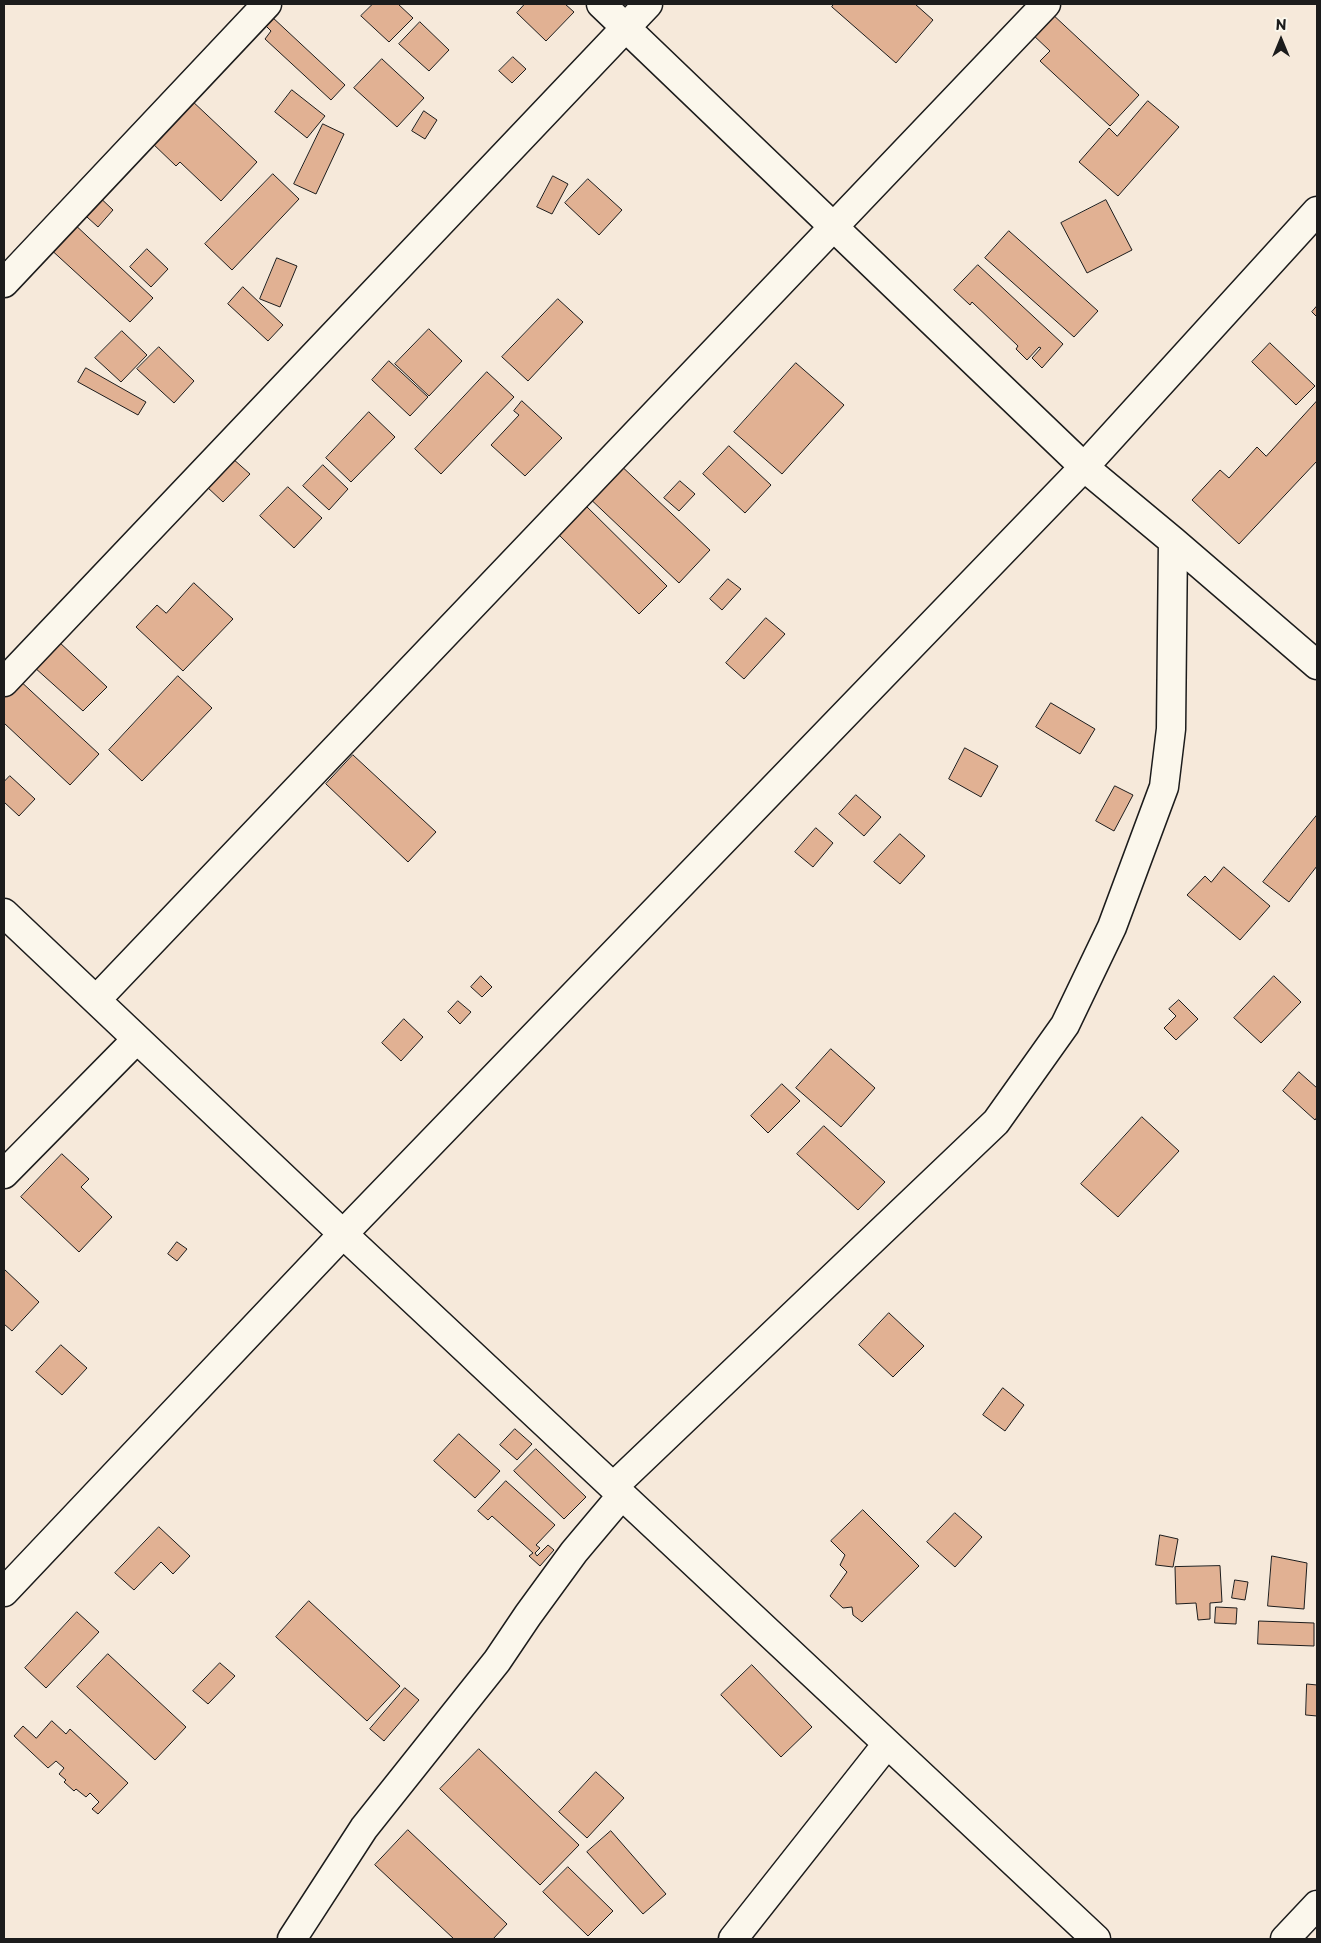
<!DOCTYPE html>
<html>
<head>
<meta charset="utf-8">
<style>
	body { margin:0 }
	#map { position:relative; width:1321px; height:1943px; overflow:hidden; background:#f6e9da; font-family:"Playpen Sans",sans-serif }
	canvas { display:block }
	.frame { position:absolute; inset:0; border:5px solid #1c1c1c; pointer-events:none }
	.north { position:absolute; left:1256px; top:15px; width:50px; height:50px; -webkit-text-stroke:4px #fbf7ec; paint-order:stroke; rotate:0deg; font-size:14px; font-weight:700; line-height:20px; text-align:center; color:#1c1c1c }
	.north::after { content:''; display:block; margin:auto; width:18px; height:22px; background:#1c1c1c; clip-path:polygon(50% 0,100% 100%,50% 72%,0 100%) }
</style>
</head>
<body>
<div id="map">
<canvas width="1321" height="1943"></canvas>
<div class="frame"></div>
<div class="north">N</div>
</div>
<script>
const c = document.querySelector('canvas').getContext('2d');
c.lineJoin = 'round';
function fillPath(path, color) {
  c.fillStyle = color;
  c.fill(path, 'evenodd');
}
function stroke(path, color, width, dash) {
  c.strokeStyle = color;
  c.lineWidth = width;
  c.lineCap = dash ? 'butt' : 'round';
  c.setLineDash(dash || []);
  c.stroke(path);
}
const building = new Path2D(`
	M373,4h25l15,14 -24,24 -28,-26z
	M525,4h40l9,8 -28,29 -29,-28z
	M834,4h81l18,16 -37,43 -64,-56z
	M1050,12l89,83 -29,31 -70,-65 10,-10 -19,-18z
	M271,16l74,69 -14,15 -66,-61 6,-8 -8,-8z
	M420,22l29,28 -20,21 -30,-27z
	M513,57l13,12 -14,14 -13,-12z
	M382,59l42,39 -27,29 -43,-39z
	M292,90l33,26 -18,22 -32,-26z
	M190,99l67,63 -36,39 -41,-39 -4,4 -26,-25z
	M1148,101l31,26 -61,69 -39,-34 30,-34 8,8z
	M424,111l13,9 -12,19 -13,-8z
	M323,124l21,10 -28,60 -22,-10z
	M273,174l26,25 -67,71 -27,-26z
	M553,176l15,8 -16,30 -15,-7z
	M588,179l34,31 -23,25 -34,-32z
	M92,190l21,20 -15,17 -22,-20z
	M1106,200l26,50 -45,23 -26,-50z
	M71,221l82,77 -23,24 -83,-76z
	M1009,231l89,80 -24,26 -89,-79z
	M147,249l21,20 -17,18 -21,-20z
	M277,258l20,8 -17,41 -20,-8z
	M978,265l85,79 -21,24 -10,-10 9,-10 -2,-1 -12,13 -11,-11 2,-3 -46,-44 -2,3 -16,-15z
	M243,287l40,38 -15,16 -40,-37z
	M558,299l25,23 -55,59 -26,-24z
	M1317,306v11l-5,-5z
	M429,329l33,32 -33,35 -34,-32z
	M122,331l25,24 -26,27 -26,-24z
	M1270,343l45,43 -19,19 -44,-43z
	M159,347l35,34 -20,22 -37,-34z
	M389,361l39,36 -18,19 -38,-36z
	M796,363l48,42 -62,69 -48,-42z
	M86,368l60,34 -8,13 -60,-33z
	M487,372l27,25 -73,77 -26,-25z
	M522,401l40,37 -37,38 -34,-31 28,-30 -5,-4z
	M1317,401v60l-78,83 -47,-44 28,-30 9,8 28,-31 9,9z
	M369,412l26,25 -44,45 -25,-24z
	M729,446l42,39 -26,28 -42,-39z
	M232,458l18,16 -27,28 -17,-16z
	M615,460l95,90 -31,33 -95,-90z
	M323,465l25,24 -19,21 -26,-24z
	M680,481l15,13 -16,17 -15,-13z
	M288,487l34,31 -28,30 -34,-32z
	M583,503l84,83 -28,28 -84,-83z
	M728,579l13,10 -19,21 -12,-11z
	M194,583l39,36 -50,52 -47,-44 21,-22 9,8z
	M766,618l19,16 -41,45 -18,-16z
	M58,641l49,46 -24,24 -49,-44z
	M178,676l34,32 -70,73 -33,-31z
	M17,678l82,76 -29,31 -66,-62v-30z
	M1051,703l44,26 -15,25 -44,-27z
	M965,748l33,18 -17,31 -32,-18z
	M353,755l83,77 -28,30 -82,-78z
	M10,776l25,23 -16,17 -15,-14v-20z
	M1115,786l18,9 -19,36 -18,-10z
	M856,795l25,22 -17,19 -25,-22z
	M1317,815v51l-28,36 -26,-20z
	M816,828l17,15 -20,24 -18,-15z
	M900,834l25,22 -25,28 -26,-22z
	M1224,867l46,39 -30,34 -53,-45 18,-19 6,6z
	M481,976l11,11 -10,10 -11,-10z
	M1274,976l27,26 -40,41 -27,-25z
	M1179,1000l19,19 -22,21 -12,-12 12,-12 -7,-7z
	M458,1001l13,11 -11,12 -12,-12z
	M404,1019l19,18 -22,24 -19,-18z
	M831,1049l44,39 -34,39 -45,-39z
	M1299,1072l18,16v29l-2,3 -32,-29z
	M782,1084l18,17 -32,32 -17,-17z
	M1142,1117l37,34 -61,66 -37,-33z
	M824,1126l61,56 -27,28 -61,-56z
	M62,1154l27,25 -8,8 31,30 -33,35 -58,-55z
	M177,1242l10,7 -10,12 -9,-7z
	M4,1269l35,33 -27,29 -8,-7z
	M889,1313l35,33 -31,31 -34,-32z
	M61,1345l26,23 -25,27 -26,-23z
	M1003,1388l21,17 -19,26 -22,-16z
	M515,1429l17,15 -15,16 -17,-15z
	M459,1434l41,37 -25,27 -41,-37z
	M536,1449l50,48 -22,22 -50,-48z
	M506,1481l49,44 -19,20 4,3 -5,5 2,3 11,-11 6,5 -14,16 -11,-10 4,-3 -41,-37 -4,4 -10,-9z
	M863,1510l56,56 -57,56 -9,-7 -1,-8 -9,1 -13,-12 17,-24 -7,-7 5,-10 -14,-14z
	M955,1513l27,24 -27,30 -28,-25z
	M159,1527l31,29 -17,18 -12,-12 -27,28 -19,-17z
	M1160,1535l18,4 -5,28 -17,-2z
	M1272,1556l35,7 -3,46 -36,-3z
	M1220,1566l2,36 -12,1v16l-12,1 -2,-17 -20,1 -1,-37z
	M1235,1580l13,2 -3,18 -13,-2z
	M309,1601l91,85 -33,35 -91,-84z
	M1216,1607l21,1 -1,16 -21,-1z
	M77,1612l22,20 -53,56 -21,-20z
	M1259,1621l55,2v23l-56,-2z
	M108,1654l78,73 -31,33 -78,-73z
	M220,1663l15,13 -27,28 -15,-13z
	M752,1665l60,62 -31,30 -60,-62z
	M1307,1684l10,1v31l-11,-1z
	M405,1688l14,12 -35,41 -14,-12z
	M52,1721l14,13 4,-5 58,54 -30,31 -6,-5 7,-7 -9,-9 -4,4 -10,-8 -2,2 -10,-9 2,-2 -7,-6 5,-6 -8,-7 -8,7 -34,-32 9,-10 13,12z
	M479,1749l100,96 -39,40 -100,-96z
	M596,1772l28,26 -37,40 -28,-26z
	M408,1830l99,94 -14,15h-39l-79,-74z
	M611,1831l55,63 -23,20 -56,-62z
	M568,1867l45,44 -25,25 -45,-44z`);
fillPath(building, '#e1b193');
stroke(building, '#1c1c1c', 1);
const street = new Path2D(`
	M601,4l483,463 89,74 144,124
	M4,283l263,-279
	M4,682l644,-678
	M4,913l339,321 753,705
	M96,1000l950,-996
	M4,1174l133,-135
	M613,1487l383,-365 69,-97 47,-98 52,-140 7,-58 2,-188
	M292,1939l72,-111 133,-167 31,-46 46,-63 48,-57
	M733,1939l154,-195
	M1285,1939l32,-34`);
const primary = new Path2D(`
	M4,1592l339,-358 741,-767 233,-256`);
stroke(street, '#1c1c1c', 31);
stroke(primary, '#1c1c1c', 31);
stroke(street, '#fbf7ec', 28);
stroke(primary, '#fbf7ec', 28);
</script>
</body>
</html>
